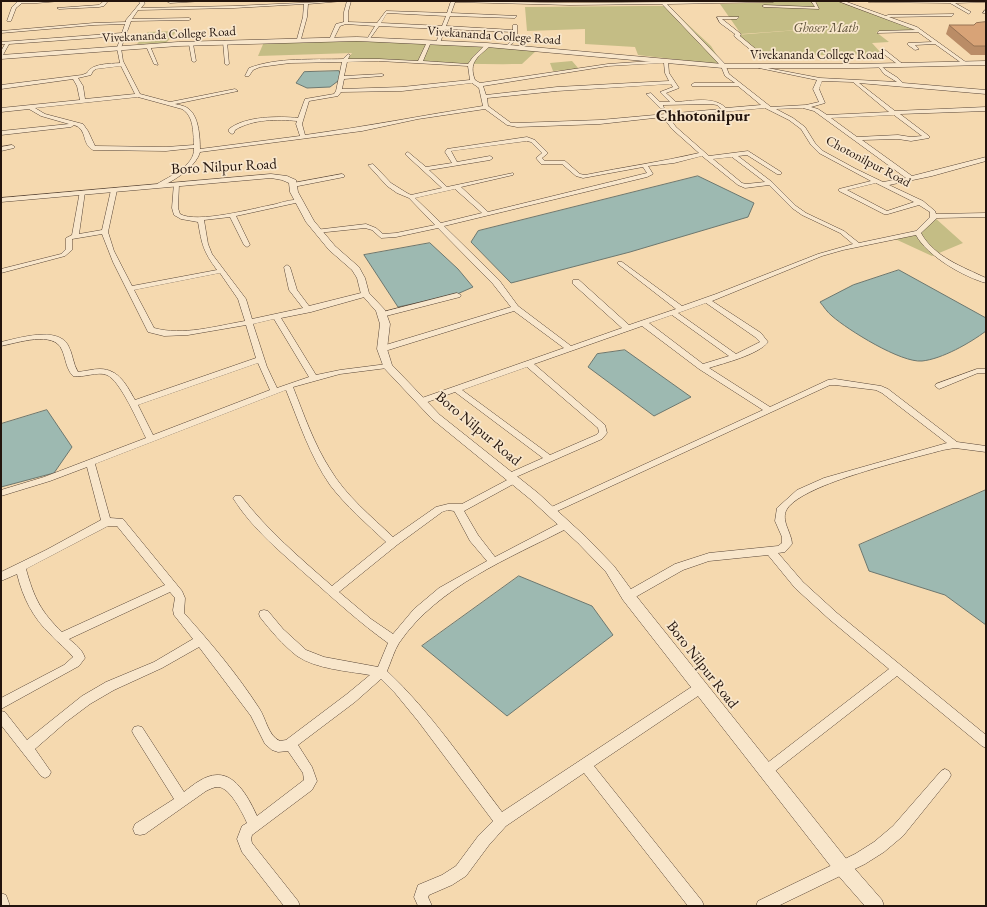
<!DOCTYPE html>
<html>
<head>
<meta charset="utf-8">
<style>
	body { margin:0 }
	#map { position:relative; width:987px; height:907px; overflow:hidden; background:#f5d9af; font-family:"EB Garamond",serif }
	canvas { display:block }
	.frame { position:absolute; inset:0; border:2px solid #23140d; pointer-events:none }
</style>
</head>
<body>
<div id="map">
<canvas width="987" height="907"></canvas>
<div class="frame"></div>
</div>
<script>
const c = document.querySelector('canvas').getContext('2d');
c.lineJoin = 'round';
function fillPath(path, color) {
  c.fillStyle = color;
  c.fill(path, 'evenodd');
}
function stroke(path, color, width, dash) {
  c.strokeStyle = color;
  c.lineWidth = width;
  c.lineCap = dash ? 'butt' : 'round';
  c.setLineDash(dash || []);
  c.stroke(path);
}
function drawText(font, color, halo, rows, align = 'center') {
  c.font = font + ' "EB Garamond",serif';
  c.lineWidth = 3.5;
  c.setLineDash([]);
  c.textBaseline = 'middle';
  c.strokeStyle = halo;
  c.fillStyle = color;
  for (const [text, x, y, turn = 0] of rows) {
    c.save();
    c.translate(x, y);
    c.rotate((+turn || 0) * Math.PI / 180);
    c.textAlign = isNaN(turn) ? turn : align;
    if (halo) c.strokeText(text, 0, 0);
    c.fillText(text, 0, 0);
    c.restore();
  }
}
fillPath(new Path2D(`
	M796,1h42l78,29 -40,2 13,10 -17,1 10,11 -121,2 -25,-21 62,-5 -57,4 -21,-30z
	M642,6h26l43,40 12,19 -85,-10 -3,-8 -50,-3v-15l-58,2 -2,-24z
	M177,31l-11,12 -29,1 11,-12z
	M331,39l101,4 105,7 -15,14c-58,1 -116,-3 -175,-4l5,-7 -94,3 6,-14z
	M572,61l7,8 -26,2 -3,-8z
	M934,217l29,26 -31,13 -39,-18 27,-7z`), '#c4bd85');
const water = new Path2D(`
	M339,71l3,7 -12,9 -23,1 -11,-5 8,-11z
	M698,176l56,27 -6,14 -118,35 -119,31 -40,-41 7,-11z
	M430,243l28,26 15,18 -18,8 -57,12 -34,-52z
	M899,270l87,48v13c-16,12 -44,28 -64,30 -21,2 -74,-31 -90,-45 -5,-4 -8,-9 -12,-14l33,-17z
	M625,350l66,47 -37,19 -66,-49 9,-13z
	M47,410l25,37 -18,26 -53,14v-63z
	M986,490v135l-41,-30 -76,-24 -10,-26z
	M519,576l73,30 21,29 -106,81 -85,-70z`);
fillPath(water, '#9db9b1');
stroke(water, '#6c776f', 1);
const minor = new Path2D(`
	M14,1h46l-23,2h-15l-6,5 -5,13h-4l5,-14 5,-5z
	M104,1h4l-4,5 -5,1 -40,2 -2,-1 42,-3z
	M138,1h5l2,2 -4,5 93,-2 109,-5 -35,3 -1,13 -6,22 -2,1 -2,-1 6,-22 1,-13 -70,4 -96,2 -6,9 57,-1 2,1 -2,1 -58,1 -10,27 2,13 17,33 30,8 65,-13 3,2 -63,13c5,1 11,2 15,6 9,8 10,28 10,39l100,-13 -4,-12 1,-3c-20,-2 -44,-2 -62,9l-1,3 -2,1 -3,-2v-3c16,-13 50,-13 69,-11l7,-19 29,-5 2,-3 6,-29 -52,1 -30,4 -7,3 -4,6h-4l4,-8c29,-11 64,-8 94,-9l5,-5 2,1 -2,4h31l39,2 9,-19 2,-1 2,1 -8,19 45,3 5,-7 13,-13h4v2c-12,11 -22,16 -15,34l5,3 128,-19 58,-4 2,1 1,12 10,15 -13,5 10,9c16,-1 38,-6 50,6l35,-3 -23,-19h-46l-1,-1 3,-2h41l-10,-7 -4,-10 -59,-62 -92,1 -115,-3 -4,11 66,3 -2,2 -65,-2 -4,10 67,4v-5h4v14l-10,9 -2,-1 8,-8v-7l-68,-3 -5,14 -2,1 -2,-1 5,-14 -62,-3 -10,14 -2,-1 8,-13 -29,-2 -6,2 -7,14h-4l7,-16 8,-2v-10l3,-11h4l-3,11v10l29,1 9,-12 61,2 4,-12 119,2 205,-2 -2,1 -106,2 58,60 4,10 42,33 35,-2 13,-3 -6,-13 4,-9 -58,-12 -2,-1v-1l63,12 77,4 -13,-8 -6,-8 2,-1 7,6 11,7 5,5 83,7v4l-127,-11 36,28 91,-4v4l-86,3 29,22v2l-18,3 -13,-2 -36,1 50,36 74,-19v4l-54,15 -43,9 34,16 12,10 1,3 50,-1v4l-49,1 -16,15c13,24 42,34 65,45v5c-22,-6 -59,-27 -70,-48l-73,15 -21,6 -110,45 49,32 7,9c-10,13 -44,21 -59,26l61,39 58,-27 7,-1 46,7 7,3 69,53 29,4v6l-31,-4 -12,2c-32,9 -139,33 -156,59 -7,11 5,24 5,35l-7,8 -7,1 25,29 34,31 149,122v13l-4,-2 -85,-70 -127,99 -4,2 -4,-2 -2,-4 2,-4 127,-98 -60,-50 -34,-31 -27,-33 -59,6 -26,9 -51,29 -4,1 -4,-1 -1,-3 1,-3 51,-29 34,-11 69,-7 4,-3v-6l-7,-16 2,-13 20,-18 27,-12 123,-35 -65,-50 -6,-3 -41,-5h-5l-277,128h-6l-2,-2 2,-2 216,-99 -64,-41 -57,-43 -108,38 71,61 2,8 -5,6 -86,38 3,3 -2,2 -53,29 14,24 17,22 67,-35h6l2,3 -2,3c-58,30 -130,58 -169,115 -5,8 -8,19 -12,28 43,40 80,95 115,141l194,-128 4,-1 4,1 2,4 -2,4 -110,74 108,135 2,5h-16l-104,-133 -78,53 -17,19 -23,31 -14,9 -23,10 -1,2 4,9h-14l-4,-9 4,-12 24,-10 14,-9 23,-31 14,-14 -75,-100 -23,-28 -14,-14 -26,23 -57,43 14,22 5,14 -5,9 -60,45 -1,4 1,4 46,58 2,5h-16l-42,-54 -5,-13 5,-13 5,-3c-4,-9 -17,-36 -29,-36 -4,0 -8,2 -12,4l-61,43 -5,1 -5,-1 -2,-5 2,-5 39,-25 -40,-64 -2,-4 2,-4 4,-1 4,1 42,65c9,-7 21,-17 33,-17 20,-1 33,26 40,41l47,-36 -1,-7 -15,-22 -10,1 -6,-2 -7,-6 -14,-28 -52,-69 -37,21 -48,22 -24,14 -24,18 -31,27 16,23 -2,4 -4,2 -4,-2 -40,-51v-14l4,1 22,28 55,-44 24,-14 48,-20 39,-23 -19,-24 -1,-5 2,-12 -5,-6 -101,47c7,6 13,10 16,19l-6,8 -78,43v-11l63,-33 9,-8c-6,-8 -15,-14 -22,-22 -18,-17 -28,-37 -34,-61l-16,7v-9l45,-22 55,-30 -14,-53 -37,14 -49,15v-6l43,-13 102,-39c-7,-14 -26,-58 -39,-63 -10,-4 -23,3 -34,1 -7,-7 -7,-17 -11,-26 -8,-20 -45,-7 -61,-4v-4c18,-4 56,-16 67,3 5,9 5,19 10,27 8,-1 15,-3 22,-3 19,0 27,17 35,31l121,-42 -10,-33 -58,10 -24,1 -16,-4 -35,-70 -11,-28 -30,5v11l-7,6 -64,17v-4l60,-15 5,-5v-11l6,-3 8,-44 5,1 -6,42 23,-4 9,-40 3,-2 3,2 -9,42 6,19 18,35 85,-16c-14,-19 -15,-25 -19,-48l-17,-3 -7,-4 -2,-7 2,-25 5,1 -1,24 2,6c17,10 75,-6 96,-10 7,-2 17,-5 24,-4v2l-64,14 14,29 -3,2 -3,-2 -14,-28 -26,3 4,24 4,10 34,45 6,20 51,-11 -14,-18 -5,-23 3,-2 3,2 7,23 12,16 56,-14 4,2 -1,2 -57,16 -30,6 35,57 24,-5 47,-6 4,2 -4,2 -47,6 -47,13c11,28 21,57 37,82 16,27 41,47 63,68l43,-30 12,-3h14l47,-25 -4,-3 2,-2 36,-16 -88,-66 -33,12 -4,-3 1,-2 145,-51 -50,-37 -129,40h-6l-1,-2 1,-2 132,-40 -18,-23 -55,-56 -42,9 -15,1 -9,-8 -7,-2 -48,5 -3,-2 1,-1 51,-6 10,4 7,6 13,-1 39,-8 -26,-27 -12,-5 -10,-7 -19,-21 5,-1 18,19 16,10 4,2 31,-7 -36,-33v-2l2,-1 18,15 26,-4 -7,-11 2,-3 80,-12 8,3 12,12v2l-5,4 3,3h20l15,13 5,1c38,-8 76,-13 114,-22l-27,-24 -9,-12 -63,7 -83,3 -10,-2 -22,-16 -67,10 -56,12 -162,21c-4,15 -27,30 -41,35l-3,-2 1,-1c13,-8 38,-18 37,-36l-28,3 -73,-1c-12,-6 -5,-21 -19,-25l-3,2 -70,8v-4l68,-7 -28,-8 -12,-7 -28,3v-4l79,-8 -3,-14 -4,-7 -72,10v-4l81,-10 5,-2c5,-10 23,-9 33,-10l-3,-15 4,-12 -112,8 -6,11 -2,1v-5l4,-7h-4v-2l121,-9 3,-9 -31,1 -93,8v-2l93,-8 32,-1v-2l14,-17zM387,13l59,3 -4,10 -61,-3zM379,61l89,5 2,14 -68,7 -60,2 2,-10 38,-3 2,-1 -2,-1 -38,2 3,-14zM664,63l1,10 4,8 -112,6 -71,8 -3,-9 125,-20zM121,66l14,28 -50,5 -2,-13 -5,-8 13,-3 2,-4 3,-2zM822,81l31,1 36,30 -62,3 -9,-6 -7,-2 14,-4 -6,-14zM472,83l7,5 4,18c-59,9 -118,21 -178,29l-3,-11 7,-23 29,-5 3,-4 61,-1zM671,84l2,3 -13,5 10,10h-10l-9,-9 -5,1 14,14h4l-1,-3 48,-1 6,1 4,4 -121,11 -83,3h-6l-23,-17 -1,-8 70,-7zM138,97l44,12c12,7 11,23 12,36l-28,2 -71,-1 -7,-15 -5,-7 -38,-10 -10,-6zM765,108l24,12 12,9 10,16 8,8 52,28 -32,8v2l45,23h4l31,-9 11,7v5l-14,14 -57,12 -15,-12 -38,-18 -10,-7 -24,-24 -34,-26 9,-1 30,19h4v-2l-33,-21 -39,5 -33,-29 -7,-10zM803,108l11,3 92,67 -23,4 -27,-13 -33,-18 -8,-8 -10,-16 -12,-9 -17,-9zM894,115l28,21 -11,1 -13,-2 -41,2 -26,-19zM527,141l4,1 11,11 -6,5 5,6h21l14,12 7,2 60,-11 4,6 -159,39 -27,-25 52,-12v-2l-66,14 -18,-17 61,-10 3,-2 -3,-2 -33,6 -6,-11zM702,156l36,29 7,3 24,-3 23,23 10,7 38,18 13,11 -35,10 -102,40 -34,12 -60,-44h-4v2l58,45 -47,16 -50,-45h-6v4l49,44 -51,18 -53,-40 -19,-26 -55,-54 203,-49 6,-3 -5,-8 26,-3zM732,157l33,25 -19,2 -4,-1 -29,-24zM876,183l38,19 -27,9 -40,-21zM455,189l27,24 -41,10 -26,-25zM220,273l18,26 7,22c-29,5 -62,15 -91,7l-20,-38zM706,303l49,34 5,5 -24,12 -58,-41zM672,315l57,41 -26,8 -54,-41zM274,319l35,58 -32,11 -10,-21 -14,-43zM258,363l12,27 -117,45 -15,-30zM527,367l71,61 1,4 -3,3 -46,20 -88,-65zM286,390c13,32 24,66 44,95 16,21 37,39 56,57l-54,44c-32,-28 -65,-56 -91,-90h-6l-2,2c19,31 50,56 77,80 25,22 50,45 78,65l-10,24 -54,-10 -18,-7 -23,-21 -15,-18 -4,-1 -4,1 -1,3 1,3c11,14 23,28 37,39 19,13 50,15 73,19l-23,19 -61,46 -6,1c-12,-5 -14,-23 -21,-33 -22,-34 -48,-65 -75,-95l1,-15 -3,-7 -59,-72 -13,-1 -15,-54zM448,510l6,1 16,30 17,20 -48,27 -25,21 -21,25 -22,-15 -32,-27 58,-47 45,-33zM108,526h9l48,59 -103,47c-21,-20 -28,-34 -36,-63z
	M169,1h34l-33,2 -2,-1z
	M811,1h4l4,8 -55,-2 -2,-1 2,-1 51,2z
	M838,1h6l42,15 2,-1 66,-1 -2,2 -63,1 28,10 50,36 -4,1 -28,-20 -20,1 4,4 -4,1 -7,-5v-2l24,-1 -14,-10 -41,1 2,-2 36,-1z
	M867,1h119v1l-31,1 16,9 -2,2 -19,-11 -81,-1z
	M985,10h1v3h-3z
	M717,17h22l-2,2h-15l19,15 -1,2 23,19v2h-4l-25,-21 1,-2 -15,-11z
	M225,41l2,1 2,22 -2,1 -2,-1 -2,-22z
	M191,43l2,1 3,17 -2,1 -2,-1 -3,-17z
	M148,45l2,1 8,19 -4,-1 -8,-18z
	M881,50h4l19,15 -4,1 -19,-14z
	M12,145l3,2 -1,1 -13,3v-4z
	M342,174l2,1v2l-51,10 -3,-2 3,-2z
	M457,293l4,2 -1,2 -78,20 -4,-2 1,-2z
	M977,369h9v4h-8l-39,16 -4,-3 1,-2z
	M945,769l4,2 2,4 -2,4 -46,57 -19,16 -19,12 -87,42h-22l2,-5 97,-47 19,-12 19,-16 48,-55z
	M1,893l5,2 4,11h-9z`);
const tertiary = new Path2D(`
	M357,37l130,6 236,21h134l129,-3v4l-129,3h-134l-236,-21 -130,-6 -179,5 -177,13v-4l177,-13z
	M271,174l16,2 9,4 2,12 16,29 21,25 24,21 6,11 4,15 16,17 5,14 -3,25 5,16 48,50 98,78 48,44 28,29 19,26 215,269 34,39 2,6h-19l-29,-33 -213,-273 -17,-28 -28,-29 -48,-44 -98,-80 -48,-51 -7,-19 3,-25 -4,-13 -15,-17 -4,-16 -5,-8 -23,-20 -23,-28 -16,-30 -1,-9 -7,-3 -11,-2 -270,24v-4z`);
stroke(minor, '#584536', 1);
stroke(tertiary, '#584536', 1);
fillPath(minor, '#f8e6cb');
fillPath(tertiary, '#f8e6cb');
fillPath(new Path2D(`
	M986,22v33h-15l-25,-21 3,-9h25z`), '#ba8c66');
const building = new Path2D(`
	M986,22v24h-12l-25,-21h25l2,-2z`);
fillPath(building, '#d8a377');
stroke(building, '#977253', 1);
drawText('italic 13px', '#5b4f37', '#f8e6cb', [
	["Ghoser Math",826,28]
]);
drawText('13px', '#23140d', '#f8e6cb', [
	["Vivekananda College Road",169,35,-3],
	["Vivekananda College Road",494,36,4],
	["Vivekananda College Road",817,55],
	["Chotonilpur Road",868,162,28]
]);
drawText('15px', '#23140d', '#f8e6cb', [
	["Boro Nilpur Road",224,167,-3],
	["Boro Nilpur Road",478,429,40],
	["Boro Nilpur Road",702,665,52]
]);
drawText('bold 16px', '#23140d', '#f8e6cb', [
	["Chhotonilpur",703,117]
]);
</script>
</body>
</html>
